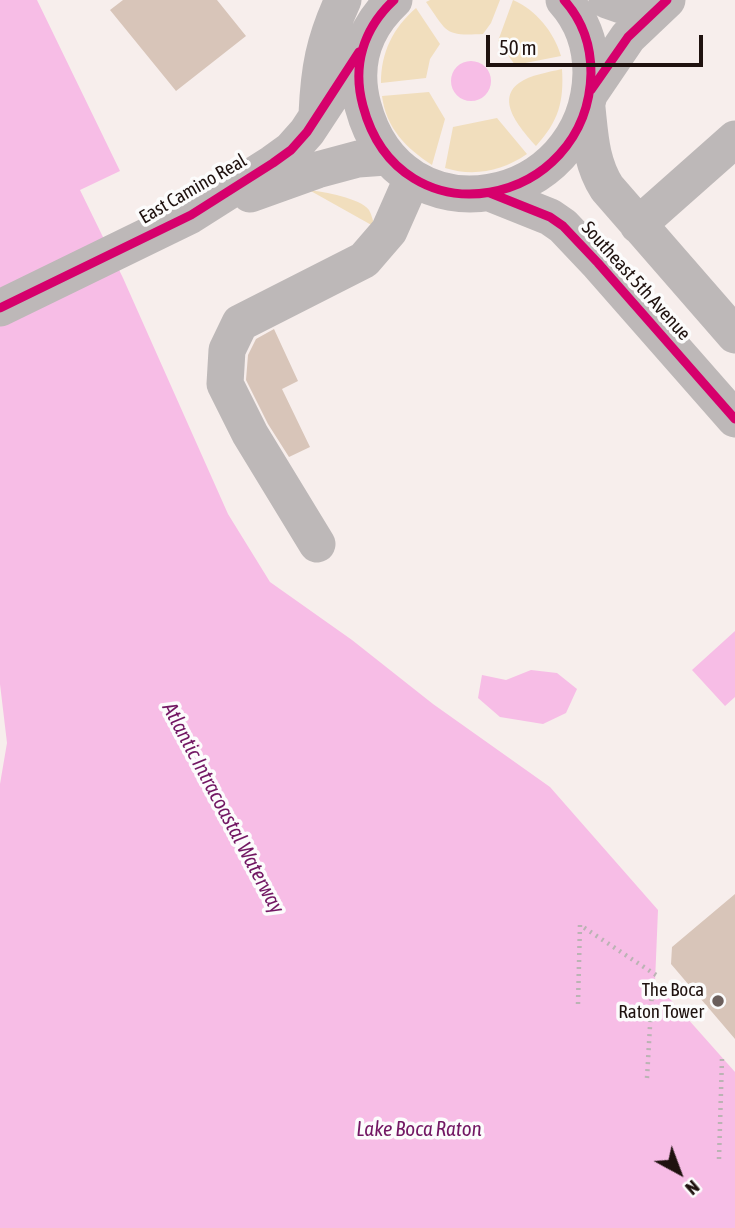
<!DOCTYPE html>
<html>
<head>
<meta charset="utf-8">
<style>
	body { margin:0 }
	#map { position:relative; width:735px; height:1228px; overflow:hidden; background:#f7eeec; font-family:"Asap Condensed",sans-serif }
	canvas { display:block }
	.north { position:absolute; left:644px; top:1137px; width:70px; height:70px; -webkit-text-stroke:5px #fcfcfc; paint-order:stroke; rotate:139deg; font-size:19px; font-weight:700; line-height:28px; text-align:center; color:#1f120f }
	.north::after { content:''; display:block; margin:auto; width:24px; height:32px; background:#1f120f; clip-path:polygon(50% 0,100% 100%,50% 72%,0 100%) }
	.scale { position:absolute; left:486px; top:35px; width:217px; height:32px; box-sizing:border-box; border:4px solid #1f120f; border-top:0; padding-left:9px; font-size:21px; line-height:24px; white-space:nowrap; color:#1f120f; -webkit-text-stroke:5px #fcfcfc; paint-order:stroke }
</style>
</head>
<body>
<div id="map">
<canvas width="735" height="1228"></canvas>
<div class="north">N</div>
<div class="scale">50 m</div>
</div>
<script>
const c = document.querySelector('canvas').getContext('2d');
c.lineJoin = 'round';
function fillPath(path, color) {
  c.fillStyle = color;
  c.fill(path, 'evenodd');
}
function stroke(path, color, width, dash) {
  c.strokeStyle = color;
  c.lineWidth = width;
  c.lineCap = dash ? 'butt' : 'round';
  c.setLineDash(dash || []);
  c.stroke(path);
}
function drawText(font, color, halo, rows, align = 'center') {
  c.font = font + ' "Asap Condensed",sans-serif';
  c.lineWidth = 7;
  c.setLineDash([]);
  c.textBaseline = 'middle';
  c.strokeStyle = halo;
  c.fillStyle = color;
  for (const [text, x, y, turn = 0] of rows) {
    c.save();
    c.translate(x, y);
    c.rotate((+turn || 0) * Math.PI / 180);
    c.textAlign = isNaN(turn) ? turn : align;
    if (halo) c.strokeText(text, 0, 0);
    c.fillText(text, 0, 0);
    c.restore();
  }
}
fillPath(new Path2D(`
	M430,0h70l-9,23 -8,11c-39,2 -35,-1 -57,-32z
	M513,0c23,10 41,32 48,56l-46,9 -17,-24z
	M416,8l24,36 -10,15 -4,19 -45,5c0,-31 12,-55 35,-75z
	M562,69c2,32 -3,52 -26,77 -13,-15 -42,-45 -17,-63 11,-8 30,-11 43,-14z
	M429,92l16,27 -13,46c-26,-17 -46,-37 -50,-69z
	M497,118l30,36c-25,17 -53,23 -82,14l8,-41z
	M309,190c15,2 51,8 60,20 3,5 4,12 6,17z`), '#f1debd');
fillPath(new Path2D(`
	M0,0h37l83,171 -40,19 43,88 105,236 42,68 82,58 81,64 117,83 108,123 -3,72 80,90v156h-735v-444l7,-41 -7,-59z
	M451 81a20 20 0 1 1 40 0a20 20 0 1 1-40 0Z
	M735,631v66l-10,9 -33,-36z
	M531,670l26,3 20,16 -11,24 -23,11 -43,-7 -22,-19 4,-23 24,5z`), '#f7bde6');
fillPath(new Path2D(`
	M123,0h94l29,36 -70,55 -66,-81z
	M274,329l24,52 -16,8 28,58 -21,10 -21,-33 -22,-44 2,-25 8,-16z
	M735,894v145l-64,-75 1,-17z`), '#d8c5b9');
stroke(new Path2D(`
	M578,1004l2,-79 76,50
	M647,1078l5,-87 3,-9
	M719,1159l3,-101`), '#bbb3b4', 4.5, [2, 5]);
stroke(new Path2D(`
	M394,0c-31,29 -42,66 -31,106 37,139 225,102 228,-33 0,-28 -8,-52 -27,-73
	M607,0l23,8 32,-4
	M590,93l38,-56 39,-37
	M587,108c3,28 4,55 20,80l128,147
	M317,114c2,-45 7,-73 26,-114
	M490,193l60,24 13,9 35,37 137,156
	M250,194l67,-24 41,-11 28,-2
	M638,225l97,-86
	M0,308l191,-93 82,-52 18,-13 16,-18 54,-82
	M317,544l-67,-110 -25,-50 2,-34 13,-27 124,-63 25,-29 23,-52`), '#bdb8b8', 37);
stroke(new Path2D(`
	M394,0c-31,29 -42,66 -31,106 37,139 225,102 228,-33 0,-28 -8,-52 -27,-73
	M591,90l37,-53 39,-37
	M490,193l60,24 13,9 35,37 137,156
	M0,308l191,-93 82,-52 18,-13 16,-18 52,-80`), '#d6006c', 9);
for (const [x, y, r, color] of [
	[718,1001,7,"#6b5f5c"]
]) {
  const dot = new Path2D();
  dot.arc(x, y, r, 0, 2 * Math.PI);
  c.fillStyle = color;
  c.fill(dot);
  stroke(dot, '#fcfcfc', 2.5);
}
drawText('19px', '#1f120f', '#fcfcfc', [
	["East Camino Real",193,189,-30],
	["Southeast 5th Avenue",636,281,48]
]);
drawText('19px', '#1f120f', '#fcfcfc', [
	["The Boca",704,990],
	["Raton Tower",704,1012]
], 'right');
drawText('italic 21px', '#721763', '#fcfcfc', [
	["Atlantic Intracoastal Waterway",223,808,62],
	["Lake Boca Raton",419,1129]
]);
</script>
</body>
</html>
